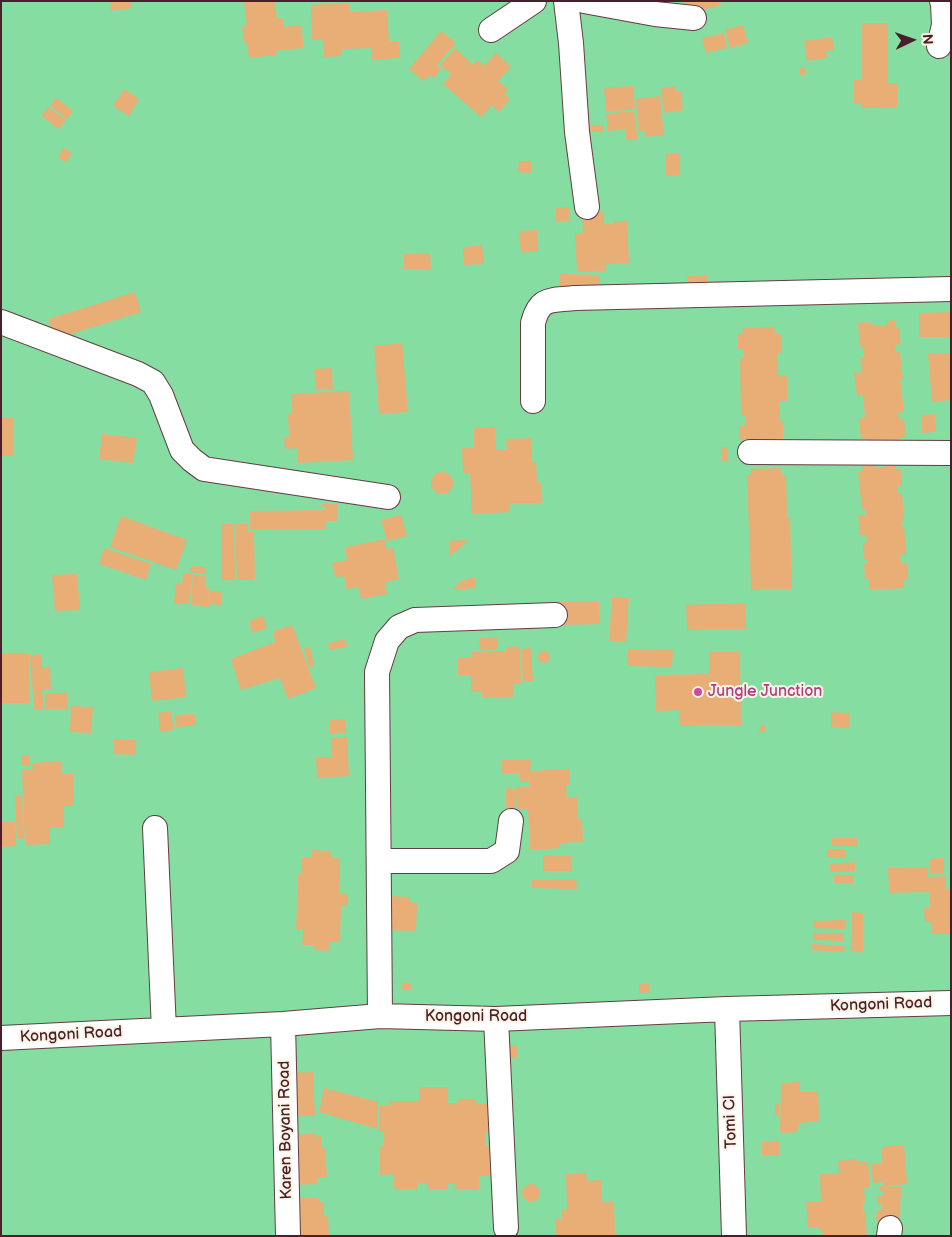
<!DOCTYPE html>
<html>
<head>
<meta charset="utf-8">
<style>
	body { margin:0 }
	#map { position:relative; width:952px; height:1237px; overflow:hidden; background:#f1e5c7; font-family:"Balsamiq Sans",sans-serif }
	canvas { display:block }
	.frame { position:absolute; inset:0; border:2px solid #4a1f2b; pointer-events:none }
	.north { position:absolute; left:887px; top:15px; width:50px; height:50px; -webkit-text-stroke:4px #fcf5e5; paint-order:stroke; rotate:87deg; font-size:14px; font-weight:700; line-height:20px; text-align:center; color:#4a1f2b }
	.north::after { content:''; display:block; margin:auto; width:18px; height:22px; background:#4a1f2b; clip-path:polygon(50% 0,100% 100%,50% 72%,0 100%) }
</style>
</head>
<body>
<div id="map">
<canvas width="952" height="1237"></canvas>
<div class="frame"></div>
<div class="north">N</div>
</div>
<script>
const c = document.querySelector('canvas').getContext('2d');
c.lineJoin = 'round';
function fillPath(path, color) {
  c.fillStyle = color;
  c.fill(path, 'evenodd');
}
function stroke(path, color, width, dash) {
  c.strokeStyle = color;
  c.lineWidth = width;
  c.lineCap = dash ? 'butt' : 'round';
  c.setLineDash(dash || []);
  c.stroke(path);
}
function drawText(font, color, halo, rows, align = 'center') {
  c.font = font + ' "Balsamiq Sans",sans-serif';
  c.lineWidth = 4;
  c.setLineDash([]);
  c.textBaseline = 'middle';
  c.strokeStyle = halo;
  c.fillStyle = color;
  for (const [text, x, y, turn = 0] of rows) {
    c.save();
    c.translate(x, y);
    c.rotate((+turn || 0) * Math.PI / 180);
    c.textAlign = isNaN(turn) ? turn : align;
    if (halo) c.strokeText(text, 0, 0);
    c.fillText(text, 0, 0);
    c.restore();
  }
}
fillPath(new Path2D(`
	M1,1h950v1235h-950z`), '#85dda2');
fillPath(new Path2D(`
	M110,1h21l1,7 -21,3z
	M244,1h31l2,18 6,-1 1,9 17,-2 3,23 -29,3 1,4 -27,3 -2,-15h-3l-2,-17h5z
	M684,1h36l1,4 -34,9z
	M349,3v9l38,-2 2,32 10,-1 1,17 -29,2v-12l-29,1v7l-18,1 -1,-17h-11l-1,-35z
	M862,23h26v60h9v24l-35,1v-4h-8v-24h8z
	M743,25l5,18 -18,5 -5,-18z
	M441,31l15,12 -19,22 4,4 -7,9 -4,-3 -6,6 -15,-12z
	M724,33l3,15 -21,5 -4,-15z
	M832,37l2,13 -8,1 1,7 -20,3 -3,-20z
	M455,48l18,17 4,-5 7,6 12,-13 15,14 -13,14 10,8 -4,5 6,5 -11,13 -7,-7 -11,12 -38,-33 8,-10 -11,-9z
	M803,67l4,3 -3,5h-4l-1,-6z
	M633,86l2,23 -29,3 -2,-24z
	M675,86v6h6l2,18 -19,3 -3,-25z
	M124,89l15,10 -10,17 -16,-10z
	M660,96l4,39 -18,2 -1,-6 -6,1 -3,-33z
	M56,98l17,13 -6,8 -17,-13z
	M48,107l18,13 -7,9 -18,-13z
	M634,111l4,28 -12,1 -1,-11 -17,2 -2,-17z
	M590,125h13v7h-13z
	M63,148l9,4 -5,10 -9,-4z
	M665,154h15v21l-15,1z
	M519,161h12v12l-13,-1z
	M569,207v14l-13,1v-14z
	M582,212h22v12h10v-3h13l2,42 -23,1v7l-29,1 -2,-39h8z
	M537,230l1,21 -17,1 -2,-21z
	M482,245l2,19 -20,1 -1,-18z
	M430,253l1,16h-27v-15z
	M560,274l40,1 -1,21 -40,-2z
	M707,275l2,15 -21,2 -1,-16z
	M135,292l6,20 -86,27 -7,-20z
	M951,312v25h-32v-24z
	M895,320l1,7h3l2,17 -6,1 1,7h4l3,28h-4v4h2l3,28 -6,1 1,6h5l2,19h-7v2l-31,3 -1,-5 -6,1 -2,-21 6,-1 -2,-21h-6l-3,-23 8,-1 -2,-14h4l-1,-11h-3l-2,-24 14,-1 1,4 14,-1v-4z
	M775,327v7h7v19h-4v22h9v26h-8l1,21h3v17h-6v6l-32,1v-6h-6v-14l6,-1v-10l-4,1 -1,-58h4v-9h-6v-15l5,-1v-5z
	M402,343l6,69 -29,2 -5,-68z
	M951,353v47l-19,2 -4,-48z
	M332,368l1,21 -17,1 -2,-21z
	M349,391l4,69 -55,3 -1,-15 -12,1 -1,-12h5l-1,-23h4l-1,-20z
	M935,414l1,18 -14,1 -1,-18z
	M1,418h12v38h-12z
	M495,427l1,23h11l-1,-11 25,-1 1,24h4l1,21h4v20h-31v9l-38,2 -2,-41h-7l-1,-25h12v-20z
	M102,434l35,4 -4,25 -34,-4z
	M721,447h6l1,14h-6z
	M875,464v4l11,-1 -1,-3h11v5h5l1,17h-5v8l5,-1 2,28 -3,1v5l3,-1 2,28 -6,1 1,9 6,-1 1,17h-5l1,8 -34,2 -1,-11 -4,1 -1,-16h4v-5l-4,1 -1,-17 4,-1 -1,-7h-6l-2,-20h8l-1,-6h-3l-4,-37 5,-1 -1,-6z
	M781,468v8l5,-1 1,43h3l2,71 -41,1 -4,-115 4,-1v-5z
	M431 483a11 11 0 1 1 22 0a11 11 0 1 1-22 0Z
	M322,504h15v17h-11v8l-76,1v-19l76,-1v-3h-4z
	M401,515l6,21 -20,5 -6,-21z
	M121,516l66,24 -11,30 -66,-23z
	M221,524h13l1,56h-14z
	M235,524h13v8h6l1,47 -18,1z
	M385,539l1,10 7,-1 6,31 -14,3 2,12 -26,5 -2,-12 -13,2 -2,-13 -9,1 -3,-14 15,-3 -2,-13z
	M469,540l-20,17v-16z
	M104,548l47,16 -5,16 -47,-16z
	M191,566l14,1v7l-15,-2z
	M183,573l10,1 -4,30 -15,-1 2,-20 6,1z
	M77,574l3,36 -25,1 -3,-36z
	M193,575l13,1 -1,11 4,1v19l-18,-2z
	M475,577l1,11 -23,2 8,-9z
	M210,591h12l-1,14 -11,-1z
	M612,597l17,1 -3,44 -17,-1z
	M559,602h40l1,22 -40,1z
	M745,603l1,26 -59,1 -1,-25z
	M263,616l4,12 -15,5 -3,-12z
	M292,625l24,63 -28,11 -8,-21 -39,12 -10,-31 44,-17 -2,-11z
	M497,637l1,12 -18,1 -1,-12z
	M345,639l2,8 -17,3 -2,-7z
	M520,646l1,38h-8v13l-31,1v-6h-11v-17h-13v-17l14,-1v-5l34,-1v-4z
	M310,647l4,19 -5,1 -5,-19z
	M531,648l2,33 -10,1 -2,-33z
	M628,649l45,1 -1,17 -45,-1z
	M538 657a6 6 0 1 1 12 0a6 6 0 1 1-12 0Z
	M709,652h31l1,73 -61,1 -1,-16 -23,1 -1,-36 54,-1z
	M1,653h28v50h-28z
	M41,654l1,13h8l1,22h-9l2,20h-10l-4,-54z
	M183,668l3,29 -34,4 -3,-29z
	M45,693h22v16l-22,1z
	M71,706l22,1 -2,26 -21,-1z
	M171,711l3,19 -14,2 -2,-19z
	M831,712l18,1v15l-18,-1z
	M195,714l1,11 -20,2 -1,-12z
	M345,719l1,14 -16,1 -1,-14z
	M766,725v6l-7,1v-6z
	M347,737l2,39 -32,2 -1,-21h16l-1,-19z
	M113,739l23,1v15l-23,-1z
	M29,755l1,11h-9v-10z
	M502,760h29l-2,22h-9l-1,-9h-17z
	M61,761l1,13h11l1,32h-10v21h-15l1,17 -25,1 -3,-75 11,-1 -1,-6z
	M569,769l1,16h-4l1,13 10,-1 1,22h4l1,23 -23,1v5l-30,2 -2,-41h-11l-1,-22 14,-1v-15z
	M506,788l10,1v19l-10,-1z
	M15,796h7l2,43h-7z
	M1,822h14l1,24 -15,1z
	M832,838h25v8h-25z
	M827,849h19v9l-19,-1z
	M312,850l19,1v7h9l-1,35h9v13h-7l-1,36h-10v9l-17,-1v-5h-11l1,-15h-7l2,-56h3v-16h11z
	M543,855l28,1 1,15h-29z
	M944,858v16h-15v-15z
	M855,862v9l-25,1v-8z
	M928,867v10l18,-1v13h5v45h-19l-1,-12h-6l-1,-14h6l-1,-16 -40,1 -1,-25z
	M834,875h20v8h-20z
	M576,879l1,10 -45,-1 -1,-8z
	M387,896l23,1 -1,5 8,1 -1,28 -30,-1z
	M852,912l11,1v39l-12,-1z
	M846,920v9l-33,-1v-7z
	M813,933h31v8l-31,-1z
	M812,944l32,2 -1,6 -31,-2z
	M401,983h10v6h-10z
	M639,984h10v8l-10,1z
	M503,1045h14v13h-14z
	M313,1072l2,43 -24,1 -1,-43z
	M800,1082v10h18l1,29 -20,2 -1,9 -18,1 1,-50z
	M419,1087h29v16h9l1,-4h18v5l11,-1 1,6 3,1v22h-6v14h7v30h-13v13h-24v-5h-7v5h-21v-6h-10v7l-24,-1v-15l-13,1v-29h4v-14h-5v-27h10v-4h30z
	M324,1088l54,14 -1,27 -58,-17z
	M779,1103v13h-4v-12z
	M316,1133v4l5,-1 1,12h3l2,29 -10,1v6l-25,1 3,-50z
	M779,1141v14h-17v-13z
	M904,1145l3,39 -24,2v-4l-10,1 -2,-19 11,-1 -1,-16z
	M857,1159v3h11l2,25h-6l1,15h-2v10h2l2,24h-44l-1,-6h-3l-1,-3h-10l-2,-25 15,-1 -1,-27 19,-1 -1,-12z
	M586,1173l1,8 14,-1 1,22h12l1,34h-59l-1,-17h7l-1,-9h6l-1,-36z
	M522 1193a9 9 0 1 1 18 0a9 9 0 1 1-18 0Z
	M880,1186l21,1 -1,35 -24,-1 1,-11h5v-6h-4v-8h5v-4h-3z
	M299,1198h19l1,4h5v14h4l1,20h-36v-34h6z`), '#e9ae76');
const minor = new Path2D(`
	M566,1l5,42 6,89 10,75
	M584,1l71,13 39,4
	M491,30l43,-29
	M939,46l5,-21 -1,-21 -1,-3
	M1,322l137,52 15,8 8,13 21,55 10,10 12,9 184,28
	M533,401v-78c7,-27 18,-22 42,-25l376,-9
	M750,452l201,1
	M155,828l9,202
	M379,861h112l16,-10 4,-30
	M727,1009l7,227
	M380,1016l-3,-344 10,-31 12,-14 16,-7 140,-5
	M496,1019l10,209
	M283,1024l5,212
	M1,1038l282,-14 97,-8 116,3 231,-10 224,-6
	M889,1236l1,-8`);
stroke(minor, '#633d42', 26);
stroke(minor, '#fff', 24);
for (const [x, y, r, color] of [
	[698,692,5,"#d1479c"]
]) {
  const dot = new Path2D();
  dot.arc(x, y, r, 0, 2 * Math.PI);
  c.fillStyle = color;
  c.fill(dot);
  stroke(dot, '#fcf5e5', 2);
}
drawText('16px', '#b23c85', '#fcf5e5', [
	["Jungle Junction",708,692]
], 'left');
drawText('16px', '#4a1f2b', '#fcf5e5', [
	["Kongoni Road",881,1005,-2],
	["Kongoni Road",476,1017],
	["Kongoni Road",71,1035,-3],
	["Tomi Cl",731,1122,-92],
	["Karen Boyani Road",286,1130,-91]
]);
</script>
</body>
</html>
